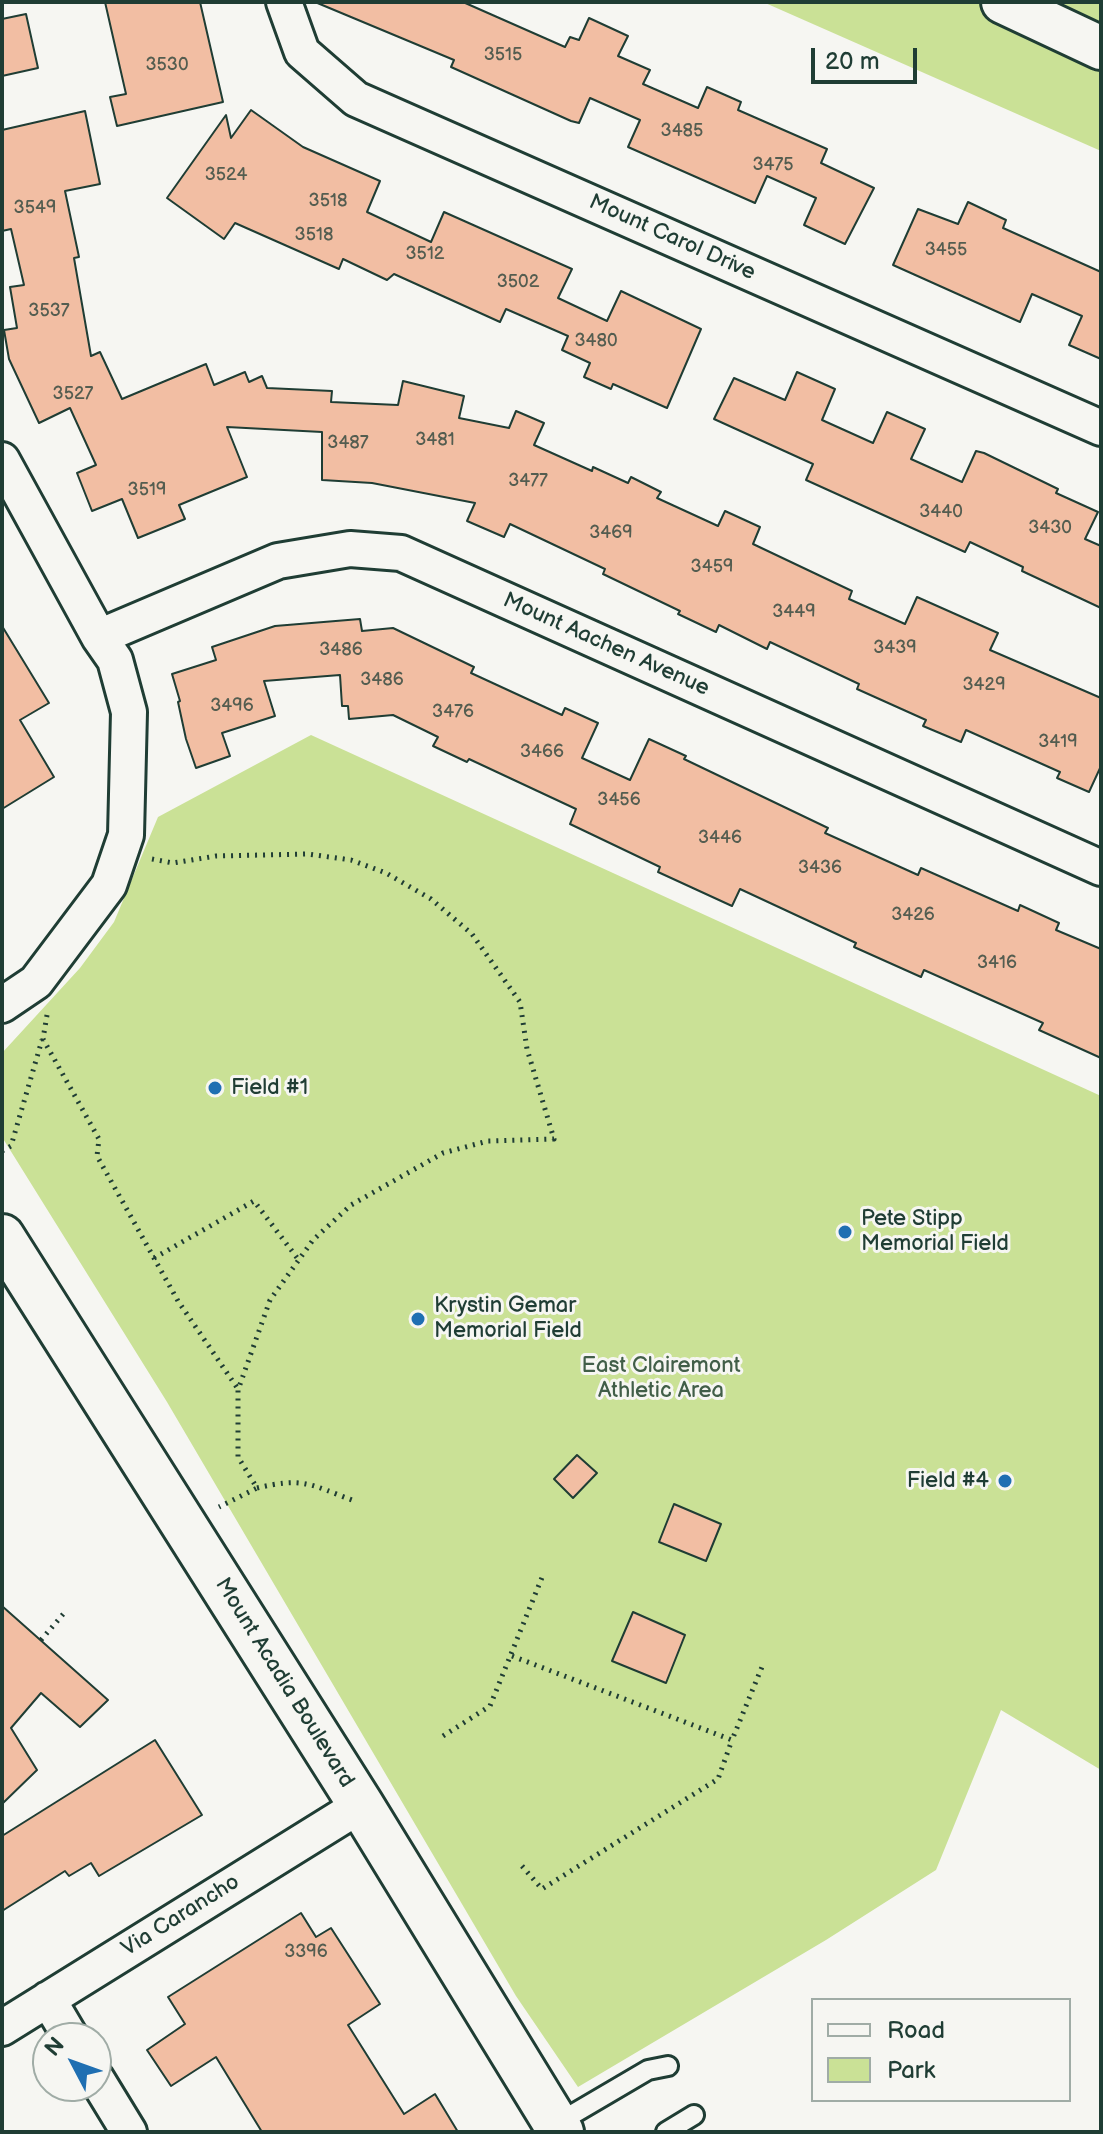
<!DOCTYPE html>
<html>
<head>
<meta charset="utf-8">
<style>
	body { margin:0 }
	#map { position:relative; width:1103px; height:2134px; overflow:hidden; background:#f6f6f2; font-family:"Balsamiq Sans",sans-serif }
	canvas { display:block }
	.frame { position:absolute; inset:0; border:4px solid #1f3d34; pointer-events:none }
	.legend { position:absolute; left:811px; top:1998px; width:260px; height:104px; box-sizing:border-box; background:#f6f6f2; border:2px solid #a0aca6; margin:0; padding:10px 14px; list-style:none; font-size:24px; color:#1f3d34 }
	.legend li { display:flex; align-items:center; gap:16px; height:40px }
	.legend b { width:40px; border:2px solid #a0aca6 }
	.north { position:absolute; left:32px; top:2022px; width:80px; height:80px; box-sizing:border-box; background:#f6f6f2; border:2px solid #a0aca6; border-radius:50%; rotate:311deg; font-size:22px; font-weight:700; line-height:32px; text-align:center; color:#1f3d34 }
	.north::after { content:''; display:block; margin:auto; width:28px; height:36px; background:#1f6fb2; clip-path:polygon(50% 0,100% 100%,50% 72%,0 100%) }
	.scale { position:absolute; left:811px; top:48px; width:106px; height:36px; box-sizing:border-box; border:4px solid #1f3d34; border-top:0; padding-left:10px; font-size:24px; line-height:28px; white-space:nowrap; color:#1f3d34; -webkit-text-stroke:6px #f6f6f2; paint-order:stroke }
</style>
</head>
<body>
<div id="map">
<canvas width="1103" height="2134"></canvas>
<div class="frame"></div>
<ul class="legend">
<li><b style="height:10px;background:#f6f6f2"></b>Road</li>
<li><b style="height:22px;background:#cae196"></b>Park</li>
</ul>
<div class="north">N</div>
<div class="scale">20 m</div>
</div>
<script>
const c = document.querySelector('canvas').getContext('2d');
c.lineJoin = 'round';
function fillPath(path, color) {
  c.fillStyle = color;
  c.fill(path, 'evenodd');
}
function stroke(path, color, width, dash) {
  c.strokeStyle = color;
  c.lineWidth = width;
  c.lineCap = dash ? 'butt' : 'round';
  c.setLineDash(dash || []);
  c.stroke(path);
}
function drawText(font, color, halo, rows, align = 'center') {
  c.font = font + ' "Balsamiq Sans",sans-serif';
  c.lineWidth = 6;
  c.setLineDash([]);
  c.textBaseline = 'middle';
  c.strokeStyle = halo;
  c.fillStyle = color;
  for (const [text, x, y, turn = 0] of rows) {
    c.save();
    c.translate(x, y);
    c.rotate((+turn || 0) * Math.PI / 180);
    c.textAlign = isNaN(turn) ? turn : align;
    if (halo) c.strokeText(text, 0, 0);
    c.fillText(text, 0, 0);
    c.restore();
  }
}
fillPath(new Path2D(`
	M763,2l338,1v148z
	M311,735l790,361v674l-100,-60 -65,160 -110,70 -248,147 -62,-91 -349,-594 -165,-265v-84l78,-85 34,-46 44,-105z`), '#cae196');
const building = new Path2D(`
	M105,2h95l23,100 -106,24 -7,-29 16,-3z
	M315,2h148l102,45 5,-10 9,3 10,-22 39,18 -10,20 32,14 -7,14 55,24 9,-21 34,15 -3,8 89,39 -6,14 53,25 -29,56 -41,-19 12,-27 -49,-22 -12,27 -127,-56 12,-27 -50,-22 -11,25 -8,-2 -120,-54 3,-7z
	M26,14l12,54 -36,8v-57z
	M251,110l52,37 77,34 -13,31 64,30 13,-30 128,57 -14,29 49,23 14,-30 80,38 -34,79 -54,-24 -2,5 -27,-12 6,-14 -28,-13 6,-14 -62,-27 -6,13 -106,-48 -7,6 -44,-21 -4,10 -104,-46 -11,16 -57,-41 59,-83 5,23z
	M85,111l15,73 -35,7 14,66 -5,1 17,98 9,-4 22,47 84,-35 8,21 31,-13 4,10 13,-6 5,12 65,3 -1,11 67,3 5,-24 61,15 -5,22 50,10 7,-17 28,12 -10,22 58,26 1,-4 35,16 3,-6 30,15 -4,6 61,28 7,-15 35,16 -7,17 99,47 -3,8 56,25 12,-27 81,36 -8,17 111,48v68l-12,26 -32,-14 3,-6 -94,-42 -5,12 -38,-16 3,-6 -69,-31 2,-5 -89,-42 -3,7 -48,-24 -3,7 -38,-18 2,-3 -77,-37 2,-5 -95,-45 -6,13 -37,-16 8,-18 -103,-20 -50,-3v-48l-95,-5 20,50 -68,28 6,14 -47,19 -16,-39 -30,12 -15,-38 19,-8 -26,-57 -31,15 -30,-64 -5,-29 13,-2 -7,-41 14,-2 -13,-56 -9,2v-101z
	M968,202l38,18 -3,8 98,44v87l-32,-14 13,-29 -50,-22 -12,28 -127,-57 25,-56 40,15z
	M797,372l38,17 -13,31 51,23 14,-31 38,17 -14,30 51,23 14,-31 8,2 74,36 -2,4 42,19 -13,27 16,7v62l-79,-37 1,-4 -53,-25 -5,10 -159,-72 7,-16 -99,-45 20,-41 51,22z
	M360,619l2,12 31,-3 81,39 -3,6 91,42 3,-7 33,15 -16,35 48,22 19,-41 37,17 -2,3 144,69 -3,5 93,42 3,-7 97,43 2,-6 39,18 -3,7 45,19v109l-62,-28 4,-7 -119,-53 -3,7 -67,-30 2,-4 -116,-54 -8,17 -74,-34 2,-5 -90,-43 6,-15 -107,-50 -2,3 -34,-16 5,-9 -45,-22 -44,4 -1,-13h-6l-2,-31 -76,6 11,35 -53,17 8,23 -34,12 -10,-29 -8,-37 2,-1 -8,-27 44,-14 -4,-13 63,-21z
	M2,626l47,77 -29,17 34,57 -52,32z
	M577,1455l20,18 -24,25 -19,-19z
	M674,1504l47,20 -15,37 -47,-19z
	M2,1606l106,94 -28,27 -39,-34 -30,35 26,42 -35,34z
	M633,1612l52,23 -19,48 -54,-22z
	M155,1740l47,75 -103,61 -8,-13 -22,13 -4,-5 -63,40v-75z
	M301,1913l15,24 15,-9 49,76 -32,21 56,89 31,-20 23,38h-196l-46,-75 -45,29 -24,-36 38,-26 -17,-27z`);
fillPath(building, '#f2bea3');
stroke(building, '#1f3d34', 2);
const service = new Path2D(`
	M556,2124l92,-54 20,-4
	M666,2132l28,-17`);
const minor = new Path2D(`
	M284,2l18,50 54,47 745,329
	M2,460l97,177 16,23 14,52 -3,123 -17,50 -73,97 -34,23
	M99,637l179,-76 72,-12 51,4 700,315
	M48,1999l23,39
	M2,2028l359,-223
	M96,2078l33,54`);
const tertiary = new Path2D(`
	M1003,2l98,46`);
const secondary = new Path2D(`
	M2,1237l359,568 200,327`);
stroke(service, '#1f3d34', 24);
stroke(minor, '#1f3d34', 40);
stroke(tertiary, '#1f3d34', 48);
stroke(secondary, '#1f3d34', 50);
stroke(new Path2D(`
	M152,859l21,4 43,-7 92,-2 43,6 35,13 45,26 41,35 48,68 7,47 27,90 -66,2 -45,12 -92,52 -38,35 -43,60 -32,90v67l19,31 -38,19
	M47,1015l-4,24 56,100 -2,17 81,145 60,88
	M2,1151l9,-5 31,-106
	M154,1258l100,-57 44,58
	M257,1488c46,-11 52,-4 95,12
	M41,1640l24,-28
	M512,1656l220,84 32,-78
	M443,1736l47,-30 53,-131
	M522,1866l20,23 176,-110 14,-39`), '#1f3d34', 5, [2, 6]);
stroke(service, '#f6f6f2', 18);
stroke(minor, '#f6f6f2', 34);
stroke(tertiary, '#f6f6f2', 42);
stroke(secondary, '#f6f6f2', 44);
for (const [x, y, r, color] of [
	[215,1088,8,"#1f6fb2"],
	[845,1232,8,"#1f6fb2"],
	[418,1319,8,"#1f6fb2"],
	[1005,1481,8,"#1f6fb2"]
]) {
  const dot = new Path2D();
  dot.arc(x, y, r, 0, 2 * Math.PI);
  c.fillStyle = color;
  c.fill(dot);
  stroke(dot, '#f6f6f2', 3);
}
drawText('18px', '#545d50', null, [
	["3515",503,55],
	["3530",167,65],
	["3485",682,131],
	["3475",773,165],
	["3524",226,175],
	["3518",328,201],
	["3549",35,208],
	["3518",314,235],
	["3455",946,250],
	["3512",425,254],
	["3502",518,282],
	["3537",49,311],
	["3480",596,341],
	["3527",73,394],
	["3481",435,440],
	["3487",348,443],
	["3477",528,481],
	["3519",147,490],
	["3440",941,512],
	["3430",1050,528],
	["3469",611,533],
	["3459",712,567],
	["3449",794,612],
	["3439",895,648],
	["3486",341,650],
	["3486",382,680],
	["3429",984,685],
	["3496",232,706],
	["3476",453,712],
	["3419",1058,742],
	["3466",542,752],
	["3456",619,800],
	["3446",720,838],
	["3436",820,868],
	["3426",913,915],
	["3416",997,963],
	["3396",306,1952]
]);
drawText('22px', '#1f3d34', '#f6f6f2', [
	["Mount Carol Drive",672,238,24],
	["Mount Aachen Avenue",606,645,24],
	["Mount Acadia Boulevard",284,1683,58],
	["Via Carancho",181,1916,-32]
]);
drawText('22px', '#1f3d34', '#f6f6f2', [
	["Field #1",231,1088],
	["Pete Stipp",861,1219],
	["Memorial Field",861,1244],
	["Krystin Gemar",434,1306],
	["Memorial Field",434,1331],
	["Field #4",989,1481,"right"]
], 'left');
drawText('22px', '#415e48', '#f6f6f2', [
	["East Clairemont",661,1366],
	["Athletic Area",661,1391]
]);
</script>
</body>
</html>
